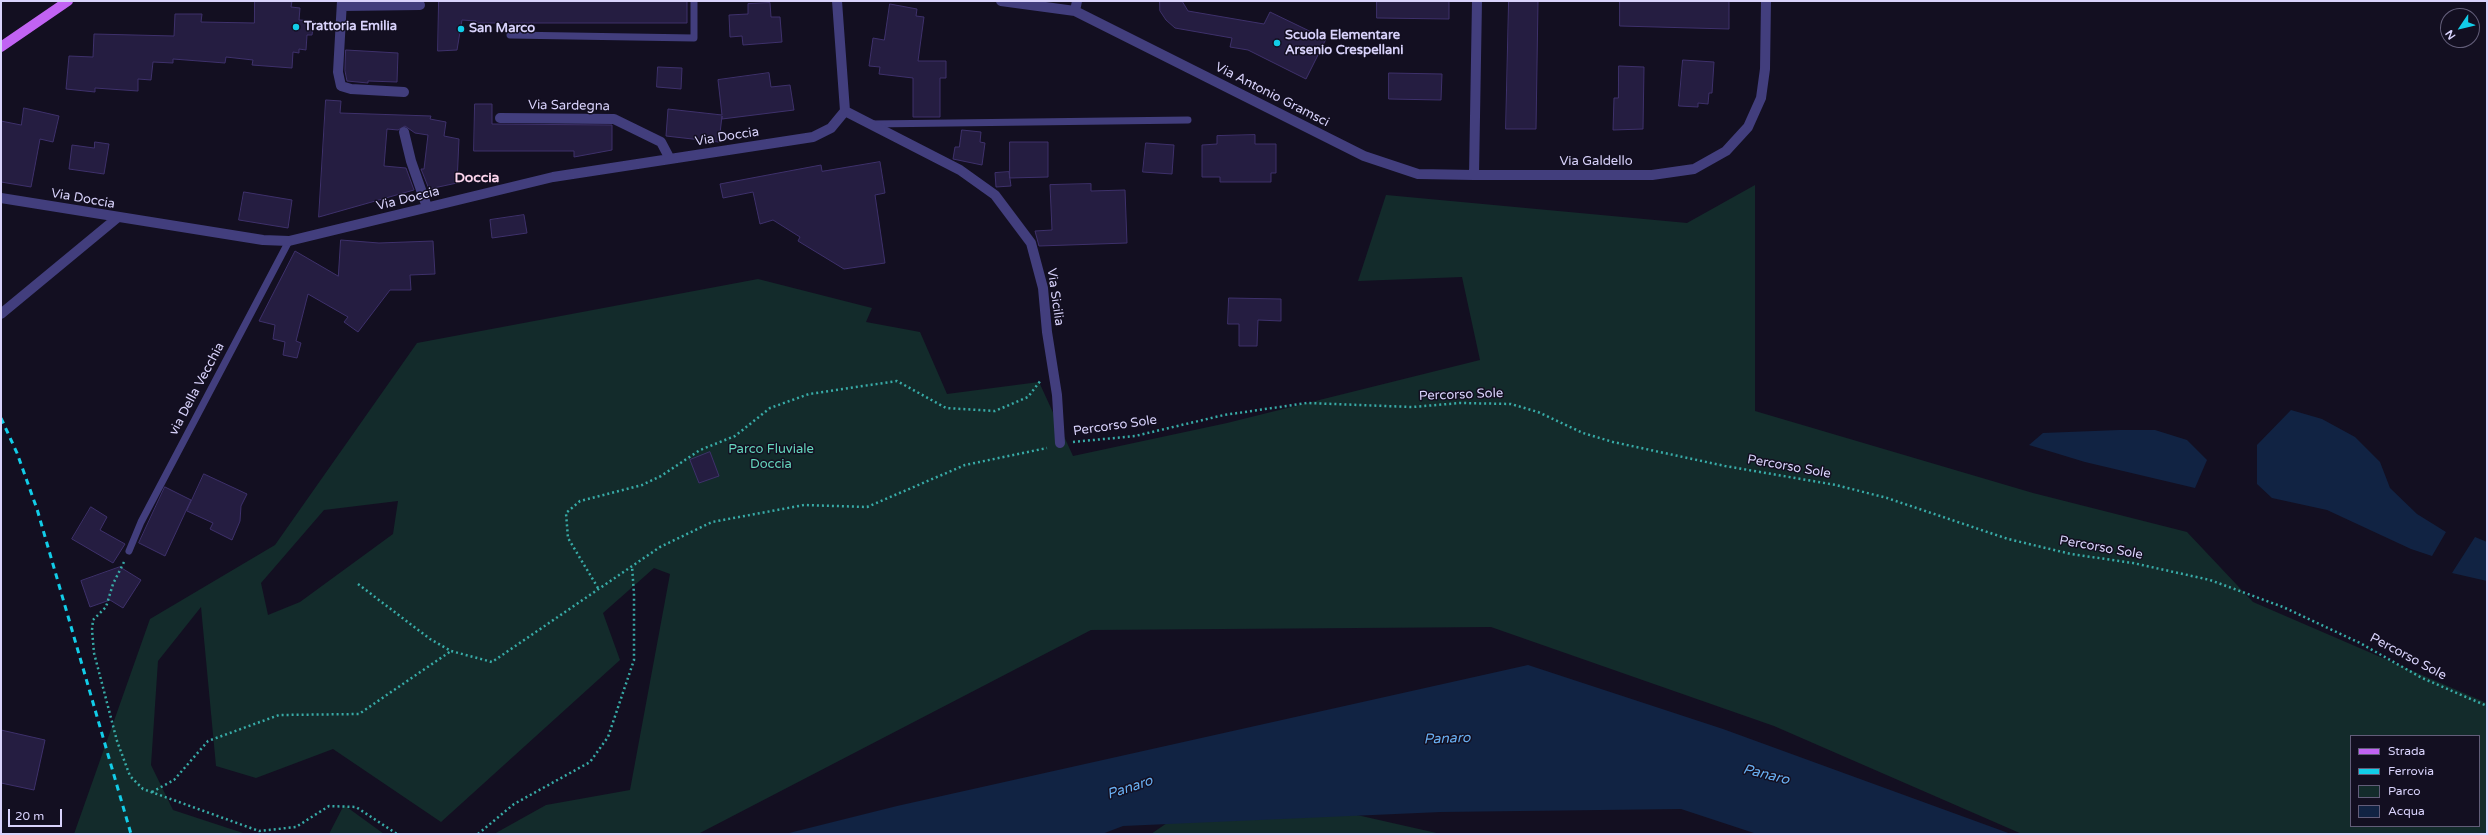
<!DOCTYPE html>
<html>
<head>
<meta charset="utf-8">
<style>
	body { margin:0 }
	#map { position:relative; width:2488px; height:835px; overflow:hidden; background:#130f21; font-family:"Varela Round",sans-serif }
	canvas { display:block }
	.frame { position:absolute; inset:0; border:2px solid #d9d3fc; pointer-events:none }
	.legend { position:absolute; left:2350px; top:735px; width:130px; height:92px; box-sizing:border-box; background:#130f21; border:1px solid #625d79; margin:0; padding:5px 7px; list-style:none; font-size:12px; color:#d9d3fc }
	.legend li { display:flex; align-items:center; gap:8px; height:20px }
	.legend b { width:20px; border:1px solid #625d79 }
	.north { position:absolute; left:2440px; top:8px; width:40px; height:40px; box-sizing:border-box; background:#130f21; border:1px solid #625d79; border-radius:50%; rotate:235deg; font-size:11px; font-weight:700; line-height:16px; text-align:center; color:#d9d3fc }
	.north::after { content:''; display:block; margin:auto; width:14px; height:18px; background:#12cde8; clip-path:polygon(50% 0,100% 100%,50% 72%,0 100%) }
	.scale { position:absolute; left:8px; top:809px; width:54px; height:18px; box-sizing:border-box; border:2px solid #d9d3fc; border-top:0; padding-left:5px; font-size:12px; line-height:14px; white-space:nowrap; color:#d9d3fc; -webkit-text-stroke:3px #130f21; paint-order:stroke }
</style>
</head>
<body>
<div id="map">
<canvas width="2488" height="835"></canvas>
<div class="frame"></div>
<ul class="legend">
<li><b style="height:5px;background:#c163f3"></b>Strada</li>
<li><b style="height:5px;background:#12cde8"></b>Ferrovia</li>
<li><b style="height:11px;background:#132b2b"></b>Parco</li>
<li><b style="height:11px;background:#112343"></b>Acqua</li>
</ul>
<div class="north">N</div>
<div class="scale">20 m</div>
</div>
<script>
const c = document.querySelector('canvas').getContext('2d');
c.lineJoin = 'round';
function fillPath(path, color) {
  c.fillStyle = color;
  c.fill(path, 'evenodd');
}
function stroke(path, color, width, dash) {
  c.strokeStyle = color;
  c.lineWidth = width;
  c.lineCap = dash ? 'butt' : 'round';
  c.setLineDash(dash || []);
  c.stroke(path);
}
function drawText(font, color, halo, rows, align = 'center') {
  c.font = font + ' "Varela Round",sans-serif';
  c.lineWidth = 3;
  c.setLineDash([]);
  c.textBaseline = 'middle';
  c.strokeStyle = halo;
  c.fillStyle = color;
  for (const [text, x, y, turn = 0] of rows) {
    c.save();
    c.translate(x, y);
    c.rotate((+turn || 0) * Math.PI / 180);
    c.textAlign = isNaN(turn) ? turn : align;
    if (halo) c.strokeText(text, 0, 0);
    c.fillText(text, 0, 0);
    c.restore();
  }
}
fillPath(new Path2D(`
	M1755,185v226l278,82 154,39 66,70 234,101v131h-465l-248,-108 -283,-99 -400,3 -393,204h-204l52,-29 84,-15 40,-216 -16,-6 -51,45 17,47 -179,162 -108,-73 -77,29 -40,-12 -15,-159 -43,54 -7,104 22,45 73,24h-172l76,-215 125,-74 142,-202 341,-64 114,29 -6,14 54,10 27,62 92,-12 34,74 154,-33 253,-63 -18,-83 -104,4 28,-86 301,28zM398,501l-5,33 -93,68 -32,13 -7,-32 63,-73zM2351,736h128v90h-128z
	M344,805l40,29h-55z
	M1326,808l115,26h-290l16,-11z`), '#132b2b');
fillPath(new Path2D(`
	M2291,410l31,9 33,18 25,25 10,26 27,26 29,18 -14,24 -21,-7 -84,-39 -55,-12 -15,-14v-39z
	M2119,430h36l32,10 20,20 -12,28 -110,-26 -56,-17 14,-12z
	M2475,537l12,5v39l-35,-8z
	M1528,665l195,64 288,105h-254l-76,-25 -240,3 -318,14 -21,8h-317l112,-28z`), '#112343');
const building = new Path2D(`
	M255,1h37l-1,6 9,1 -1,12 15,1 -2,14h-5l-1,15 -7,-1v4l-6,-1 -1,16 -40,-3 1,-5 -27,-3 -1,6 -52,-4v4l-20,-1 -2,18 -13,-1v12l-43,-3v4l-29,-3 3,-33 24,1 1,-23 80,2 1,-22h27l-1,8 53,1z
	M439,1h248v22h-211v-2l-14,-1 -5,30 -19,1z
	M1160,1h22l6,10 76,13 6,-12 56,27 -20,40 -58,-29 -18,-3 2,-9 -57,-10 -9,-8 -6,-9z
	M1377,1h72v18l-72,-1z
	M1509,1h29l-2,128h-30z
	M1620,1h109v28l-109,-3z
	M770,3l1,14h9l2,25 -39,3 -1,-9 -12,1 -1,-22 19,-1v-10z
	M890,4l27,5 -1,7 8,1 -6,44h28v17h-6v39h-27v-39l-34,-4 1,-7 -11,-1 4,-28 11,2z
	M346,50l52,3 -1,29 -29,-1v2l-21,-2 -2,-10z
	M1683,60l31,2 -2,31h-3l-1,11 -10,-1v4l-19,-1z
	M1619,66l25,1 -1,62 -30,1 1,-32h4z
	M658,67l24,1 -1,21 -24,-2z
	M769,73l2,14 19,-2 4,25 -72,9v-3l-3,26 -53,-6 2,-27 54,6 -4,-35z
	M1389,73l53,1 -1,26 -52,-1z
	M326,100l15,1 -1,12 91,3 -1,3 16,3 -2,14 15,3 -2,44 -28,6 -8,-20h3l4,-34 -13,-2 -10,-7 -7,4 -11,-1 -3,37 22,2 8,22 -95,27z
	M475,104h17v20l120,1v25l-38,7v-6h-100z
	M24,108l35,8 -6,26 -13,-3 -9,48 -30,-5v-61l20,4z
	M962,130l19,2 -1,10 5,1 -3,22 -29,-6 2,-12h4z
	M1255,135v9h21v29h-5v9h-51v-5h-18v-32l15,-1v-8z
	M95,142l14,2 -5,30 -35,-5 3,-24 22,3z
	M1010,142h38v35l-38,1z
	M1146,143l28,2 -2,29 -29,-2z
	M880,162l5,31 -10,2 10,68 -41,6 -46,-28 2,-4 -27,-17 -13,4 -7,-32 -30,6 -3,-14 101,-19 1,6z
	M1009,172l2,14 -15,1 -1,-14z
	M1091,184v7l34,-1 2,53 -88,3 -4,-15 17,-1 -2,-45z
	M244,192l48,8 -4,28 -49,-8z
	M524,215l3,18 -35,5 -2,-18z
	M341,240l38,3 54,-2 2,33 -25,1 1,15h-21l-32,42 -14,-10 4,-5 -40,-23 -12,47 5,2 -4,15 -14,-3 2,-13 -12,-3 2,-14 -16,-4 36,-70 43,25z
	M1229,298l52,1v22l-23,-1 -1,26h-18v-22h-11z
	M710,452l9,24 -20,7 -9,-23z
	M204,474l43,20 -6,12 -1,15 -8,19 -22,-11 3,-6 -26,-12z
	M165,487l26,13 -26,56 -26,-13z
	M91,507l16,10 -7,13 25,14 -12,19 -41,-24z
	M120,567l21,13 -18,28 -13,-8 -20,7 -9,-26z
	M1,730l44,10 -11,50 -33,-7z`);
fillPath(building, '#251d41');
stroke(building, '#3e316b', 1);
stroke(new Path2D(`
	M1073,442l62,-6 89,-21 83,-12 105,4 48,-4 51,1 27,8 45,21 30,9 112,24 111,19 51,13 121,41 63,15 62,9 77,17 73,27 77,36 62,35 65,28
	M124,562l-11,22 -7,23 -13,13 -1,10 2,23 23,88 13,35 13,13 116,42 37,-4 33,-21 27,1 41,27
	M358,584l72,55 21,12 41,11 168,-115 52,-25 92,-17 63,2 98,-42 82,-17
	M598,588l-30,-50 -2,-25 14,-12 62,-16 19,-9 39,-26 35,-14 35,-28 39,-14 88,-13 49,27 49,3 33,-14 13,-17
	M152,792l22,-12 34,-39 71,-26 80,-1 92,-63
	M478,834l36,-30 76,-42 18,-25 26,-77v-66l-2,-28`), '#38aba7', 2.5, [2, 3]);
stroke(new Path2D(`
	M510,35l184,3v-37
	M872,124l316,-4
	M129,551l12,-29 148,-281`), '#423e7d', 7);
stroke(new Path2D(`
	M342,1l-4,71 3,14 10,3 53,3
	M1001,1l74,10
	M1077,1l-2,10 289,145 54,18 56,1
	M1477,1l-3,174h178l42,-6 32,-18 22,-24 13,-29 4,-29 1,-68
	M342,6l78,-1
	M845,111l115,59 35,25 36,48 12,45 4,44 10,63 3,48
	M500,118l114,1 47,23 9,17
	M404,132l7,29 16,46
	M1,198l262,42 26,1 264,-64 260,-40 18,-9 14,-17 -8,-110
	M1,314l116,-96`), '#423e7d', 10);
stroke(new Path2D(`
	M1,47l67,-46`), '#c163f3', 10);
stroke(new Path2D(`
	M1,418l16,35 20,56 94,325`), '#12cde8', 3, [6, 5]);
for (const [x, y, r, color] of [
	[296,27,4,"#12cde8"],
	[461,29,4,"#12cde8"],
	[1277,43,4,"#12cde8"]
]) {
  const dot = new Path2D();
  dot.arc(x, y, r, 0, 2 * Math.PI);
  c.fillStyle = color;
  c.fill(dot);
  stroke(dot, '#130f21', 1.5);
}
drawText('bold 13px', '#d9d3fc', '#130f21', [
	["Trattoria Emilia",304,27],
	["San Marco",469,29],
	["Scuola Elementare",1285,36],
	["Arsenio Crespellani",1285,51]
], 'left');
drawText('13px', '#d9d3fc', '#130f21', [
	["Via Antonio Gramsci",1272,95,27],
	["Via Sardegna",569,106,1],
	["Via Doccia",727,137,-9],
	["Via Galdello",1596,162],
	["Via Doccia",83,199,10],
	["Via Doccia",408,199,-14],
	["Via Sicilia",1055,297,82],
	["via Della Vecchia",197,389,-62],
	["Percorso Sole",1461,395,-2],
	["Percorso Sole",1115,426,-8],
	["Percorso Sole",1789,467,10],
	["Percorso Sole",2101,548,10],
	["Percorso Sole",2408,657,28]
]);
drawText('13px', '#65d6bd', '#130f21', [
	["Parco Fluviale",771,450],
	["Doccia",771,465]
]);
drawText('bold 14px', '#fcd5ed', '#130f21', [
	["Doccia",477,178]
]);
drawText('italic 14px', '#69b0f3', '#130f21', [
	["Panaro",1447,739,-2],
	["Panaro",1766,775,14],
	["Panaro",1130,788,-18]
]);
</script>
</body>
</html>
